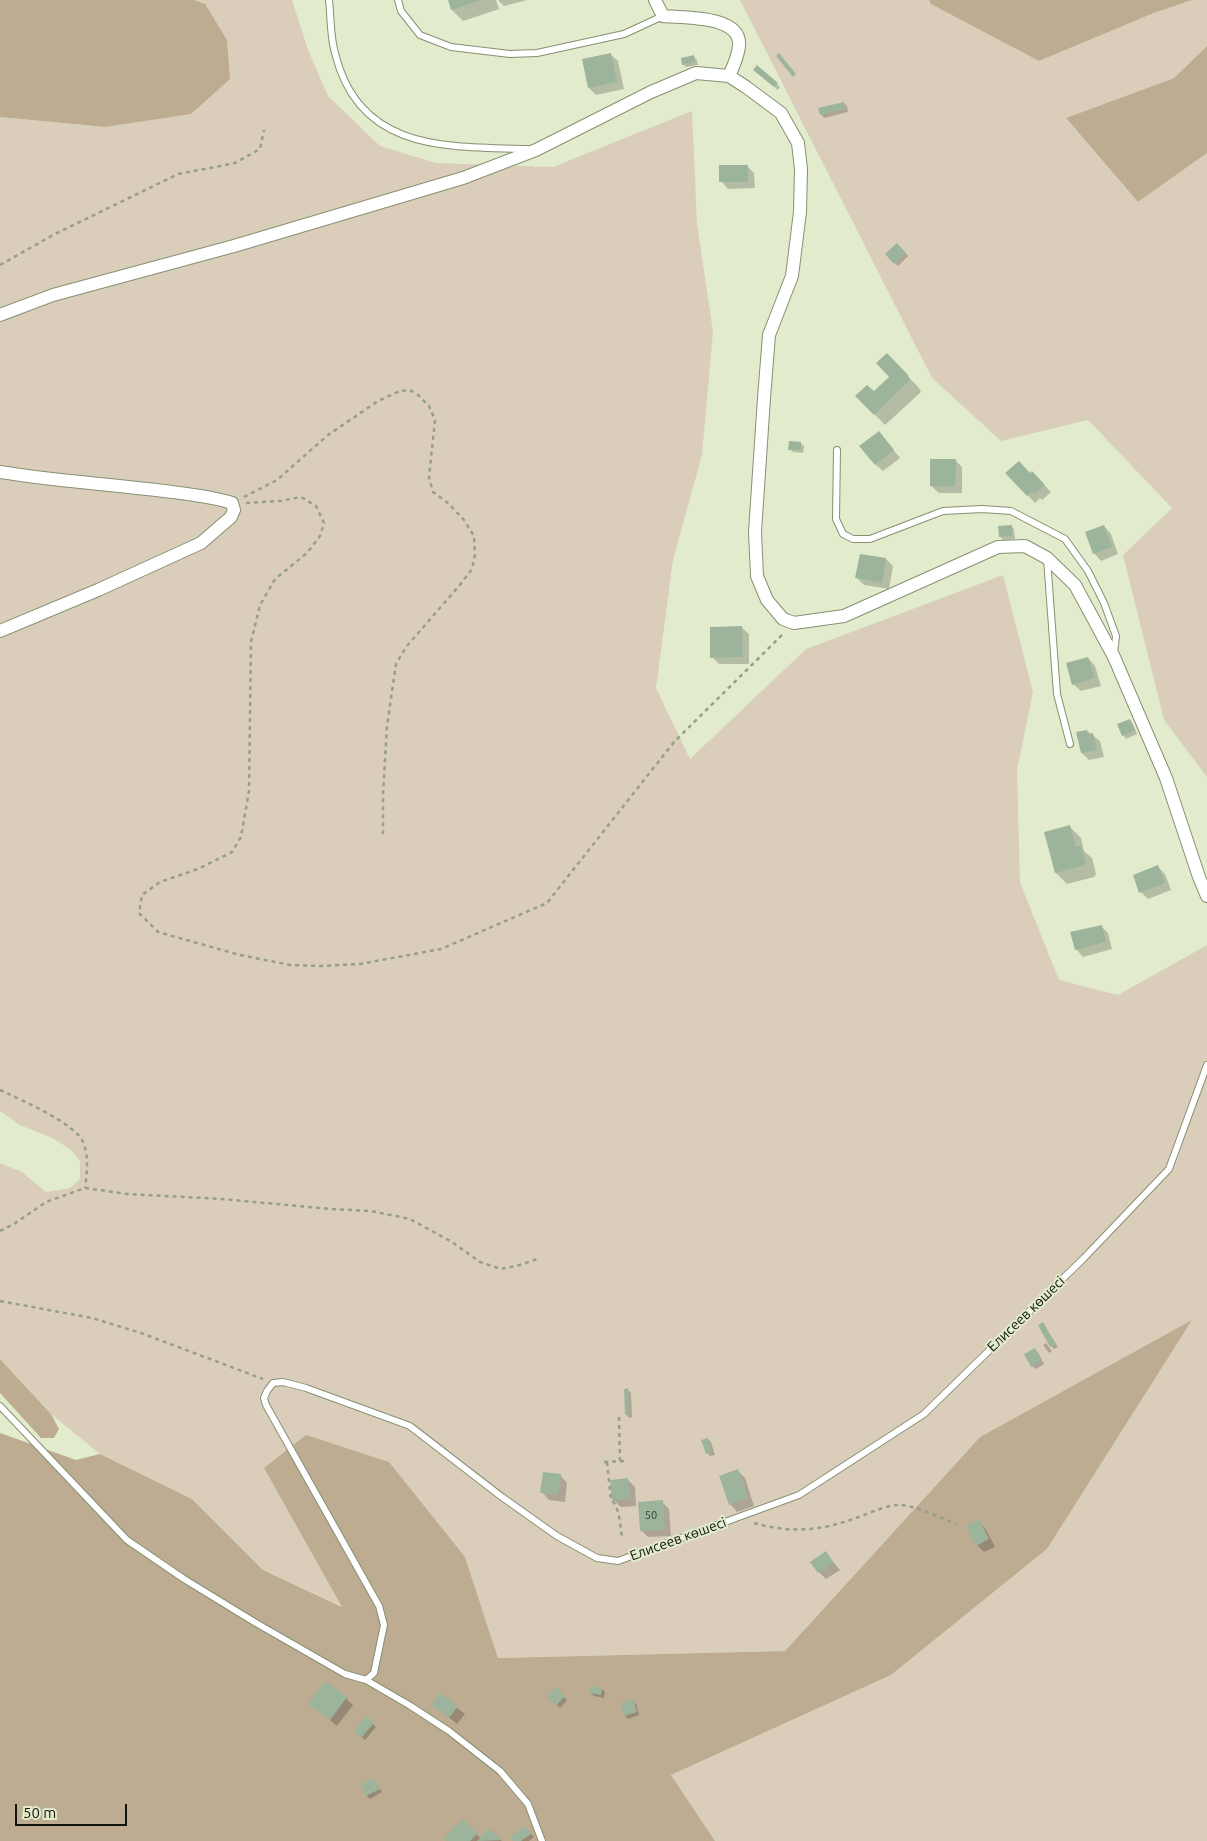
<!DOCTYPE html>
<html>
<head>
<meta charset="utf-8">
<style>
	body { margin:0 }
	#map { position:relative; width:1207px; height:1841px; overflow:hidden; background:#e2eccd; font-family:Ubuntu,sans-serif }
	canvas { display:block }
	.scale { position:absolute; left:15px; top:1804px; width:112px; height:22px; box-sizing:border-box; border:2px solid #12150b; border-top:0; padding-left:6px; font-size:15px; line-height:18px; white-space:nowrap; color:#12150b; -webkit-text-stroke:4px #e2eccd; paint-order:stroke }
</style>
</head>
<body>
<div id="map">
<canvas width="1207" height="1841"></canvas>
<div class="scale">50 m</div>
</div>
<script>
const c = document.querySelector('canvas').getContext('2d');
c.lineJoin = 'round';
function fillPath(path, color) {
  c.fillStyle = color;
  c.fill(path, 'evenodd');
}
function stroke(path, color, width, dash) {
  c.strokeStyle = color;
  c.lineWidth = width;
  c.lineCap = dash ? 'butt' : 'round';
  c.setLineDash(dash || []);
  c.stroke(path);
}
function drawText(font, color, halo, rows, align = 'center') {
  c.font = font + ' Ubuntu,sans-serif';
  c.lineWidth = 4;
  c.setLineDash([]);
  c.textBaseline = 'middle';
  c.strokeStyle = halo;
  c.fillStyle = color;
  for (const [text, x, y, turn = 0] of rows) {
    c.save();
    c.translate(x, y);
    c.rotate((+turn || 0) * Math.PI / 180);
    c.textAlign = isNaN(turn) ? turn : align;
    if (halo) c.strokeText(text, 0, 0);
    c.fillText(text, 0, 0);
    c.restore();
  }
}
fillPath(new Path2D(`
	M194,0h98l16,50 20,46 52,50 56,17 117,4 139,-56 5,112 16,109 -11,123 -29,105 -17,128 34,71 116,-110 197,-74 30,117 -16,78 3,112 39,98 59,15 89,-50v896h-492l-44,-66 220,-100 156,-126 144,-228 -211,116 -195,214 -287,7 -33,-101 -201,-89 79,139 -80,-37 -71,-71 -92,-45 -49,-40 -51,-55v-196l22,9 24,20 24,-4 10,-9v-18l-10,-12 -18,-11 -32,-13 -20,-14v-994l105,10 100,-123z
	M740,0h189l3,4 107,57 115,-48 38,-13h15v46l-33,32 -108,40 72,84 69,-49v624l-43,-57 -41,-165 49,-47 -84,-88 -87,21 -69,-63z`), '#dacebb');
fillPath(new Path2D(`
	M0,0h194l11,4 22,36 3,39 -39,35 -86,13 -105,-10z
	M929,0h263l-38,13 -115,48 -108,-57z
	M1207,46v107l-69,49 -72,-84 108,-40z
	M1192,1320l-145,229 -156,126 -220,100 44,66h-715v-408l76,27 24,-6 92,45 71,71 79,37 -78,-139 42,-33 83,27 76,95 33,101 287,-7 195,-214z
	M0,1359l51,55 8,15 -5,9h-13l-41,-45z`), '#bdac91');
fillPath(new Path2D(`
	M449,0h47l3,9 -36,12 -11,-11z
	M498,0h29l-23,6z
	M610,54l8,7 6,28 -28,6 -7,-7z
	M694,57l3,3 1,5 -12,2 -3,-3z
	M758,73l19,11 3,3 -2,3z
	M843,103l4,3 1,6 -24,6 -3,-4z
	M747,166l7,7 1,15 -27,1 -7,-8z
	M897,244l11,12 -10,10 -12,-12z
	M887,354l32,34 2,4 -36,33 -28,-29 17,-3 17,-16z
	M879,432l21,26 -17,13 -8,-7z
	M800,443l4,3 -1,7 -10,-1 -3,-3z
	M955,460l7,7v26h-23l-8,-7z
	M1007,473l23,1 9,5 12,13 -9,8 -2,-2 -5,5z
	M1011,526l3,3 1,10 -12,1 -3,-4z
	M1104,526l7,8 7,20 -17,7 -7,-8z
	M886,559l7,7 -4,23 -25,-4 -7,-7z
	M741,627l8,7v30h-30l-7,-7z
	M1088,658l7,8 6,20 -20,5 -8,-7z
	M1130,720l3,4 4,10 -11,5 -3,-4z
	M1087,731l13,10 4,16 -15,3 -7,-7 -5,-20z
	M1070,827l11,11 3,13 8,7 4,16 -2,3 -27,7 -11,-11 -10,-40z
	M1158,867l7,7 6,16 -23,9 -7,-7z
	M1101,926l7,7 4,16 -29,8 -7,-8z
	M1043,1323l15,24 -4,2 -3,-3z
	M1046,1343l6,8 -3,2 -6,-8z
	M1038,1352l6,12 -8,5 -4,-3z
	M628,1390l3,3 1,24 -3,1 -3,-4z
	M707,1439l4,3 4,13 -5,1 -3,-3z
	M738,1471l7,7 9,28 -17,6 -7,-8z
	M560,1475l7,8 -2,19 -16,-2 -7,-8z
	M627,1479l8,8 1,19 -15,1 -8,-7 -1,-19z
	M662,1502l7,7 2,27 -23,1 -7,-7z
	M978,1521l7,7 10,19 -11,5 -7,-7z
	M826,1553l14,17 -14,9 -7,-7z
	M556,1689l11,11 -7,8 -12,-11z
	M602,1689l3,3 -1,6 -10,-2 -3,-3z
	M440,1695l25,19 -8,10 -24,-19z
	M346,1698l7,7 -16,21 -27,-22z
	M633,1701l3,3 3,11 -11,4 -3,-3z
	M367,1718l9,9 -11,13 -10,-9z
	M373,1779l9,13 -12,7 -3,-3z
	M463,1821l18,18 8,-9 13,11h-53z
	M529,1831l5,6 -5,4h-14z`), '#0003');
fillPath(new Path2D(`
	M448,0h34l-31,10z
	M611,53l6,29 -29,6 -6,-29z
	M779,53l17,21 -3,3 -17,-21z
	M694,55l1,7 -13,3 -1,-7z
	M757,65l21,18 -4,4 -21,-17z
	M844,102l2,7 -26,6 -2,-7z
	M719,165h29v17h-29z
	M897,243l9,10 -12,11 -9,-10z
	M887,353l21,22 2,5 -36,35 -19,-19 12,-11 7,6 15,-14 -13,-14z
	M879,431l15,19 -19,15 -16,-19z
	M789,441l12,1v8h-13z
	M930,459h26l-1,28 -25,-1z
	M1019,461l11,12 2,-2 13,14 -11,9 -2,-3 -5,5 -22,-23z
	M1012,525v11l-13,1 -1,-11z
	M1104,525l8,22 -19,7 -8,-22z
	M860,554l26,4 -4,25 -27,-5z
	M742,626l1,31 -33,1v-31z
	M1088,657l7,21 -23,7 -6,-22z
	M1130,719l5,12 -13,5 -5,-12z
	M1087,730l1,4 5,-1 4,17 -16,3 -5,-21z
	M1070,825l6,22 5,-1 5,17 -4,3 -27,7 -11,-41z
	M1158,865l7,18 -26,10 -6,-18z
	M1102,925l4,17 -31,8 -5,-18z
	M1043,1322l12,22 -5,3 -12,-22z
	M1035,1348l7,12 -11,7 -7,-13z
	M628,1388l1,27h-4l-1,-26z
	M708,1438l4,14 -6,2 -5,-14z
	M738,1469l10,29 -19,7 -10,-29z
	M543,1472l18,2 -3,21 -18,-2z
	M628,1478l2,21 -18,1 -2,-20z
	M663,1500l2,29 -25,2 -2,-29z
	M979,1519l10,20 -13,7 -10,-20z
	M826,1551l8,12 -16,10 -8,-11z
	M325,1681l22,16 -17,23 -22,-16z
	M590,1686l12,2 -1,7 -11,-2z
	M556,1687l9,9 -9,10 -9,-9z
	M440,1693l18,13 -9,12 -18,-13z
	M633,1699l4,13 -13,4 -4,-13z
	M367,1716l7,7 -13,15 -8,-7z
	M373,1778l7,11 -14,7 -6,-11z
	M463,1819l15,14 -8,8h-23l-3,-3z
	M526,1826l5,8 -10,7h-8l-3,-4z
	M489,1828l13,12 -25,1z`), '#9db49c');
const service = new Path2D(`
	M329,0c2,17 1,36 6,53 24,98 110,94 192,96
	M398,0l3,11 19,24 31,12 59,7 27,-1 87,-19 39,-18
	M837,450l-1,69 7,15 10,5h17l73,-28 39,-2 29,2 54,28 23,32 16,32 12,33 -2,18
	M1047,559l10,135 13,50
	M0,1406l127,134 57,39 72,44 89,51 21,6 43,25 40,26 51,40 28,33 14,37
	M366,1680l8,-7 10,-48 -5,-19 -113,-201 -2,-7 3,-7 6,-8 10,-1 23,6 104,38 92,71 55,39 40,22 21,3 181,-66 125,-81 160,-156 85,-89 38,-104`);
const minor = new Path2D(`
	M655,0l8,16c21,2 79,-1 76,30 -1,11 -6,21 -10,30
	M0,315l53,-20 181,-49 229,-68 73,-28 115,-58 45,-19 33,3 17,11 35,26 17,30 3,26 -1,43 -8,64 -23,59 -5,63 -9,134 2,44 10,24 16,19 11,4 50,-7 154,-69 27,-1 22,12 28,27 39,72 52,121 33,99 8,19
	M0,472c54,9 109,12 164,19 23,3 46,5 68,12l2,7 -3,7 -30,26 -103,47 -98,41`);
stroke(service, '#869073', 8);
stroke(minor, '#869073', 14);
stroke(new Path2D(`
	M0,265l53,-30 125,-61 57,-11 25,-14 4,-19
	M244,497l33,-17 51,-45 50,-34 22,-10 10,-1 7,4 12,12 6,14 -6,57 4,15 15,11 16,17 10,16 1,19 -3,14 -13,17 -53,61 -10,17 -9,62 -4,68v44
	M246,503l34,-2 21,-4 15,9 8,17 -4,13 -13,17 -32,26 -15,26 -9,37 -2,149 -8,46 -9,15 -34,17 -38,13 -18,13 -3,18 19,19 82,23 50,10 30,1 40,-2 81,-15 106,-46 127,-161 110,-109
	M0,1090c19,9 75,33 83,52 6,14 4,31 2,46
	M0,1231l14,-7 32,-22 39,-14 42,6 95,5 109,10 40,2 39,8 42,23 28,20 21,7 19,-4 20,-7
	M0,1301l92,17 49,15 122,46
	M619,1417l1,44
	M604,1462l20,-1
	M607,1462l4,38c9,7 9,26 11,37
	M754,1523c34,10 66,8 99,-4 12,-4 31,-13 44,-14 15,-1 45,13 59,19`), '#979f87', 2.5, [4, 4]);
stroke(service, '#fff', 6);
stroke(minor, '#fff', 12);
drawText('11px', '#353d2f', null, [
	["50",651,1515]
]);
drawText('14px', '#12150b', '#e2eccd', [
	["Елисеев көшесі",1026,1314,-44],
	["Елисеев көшесі",678,1539,-20]
]);
</script>
</body>
</html>
